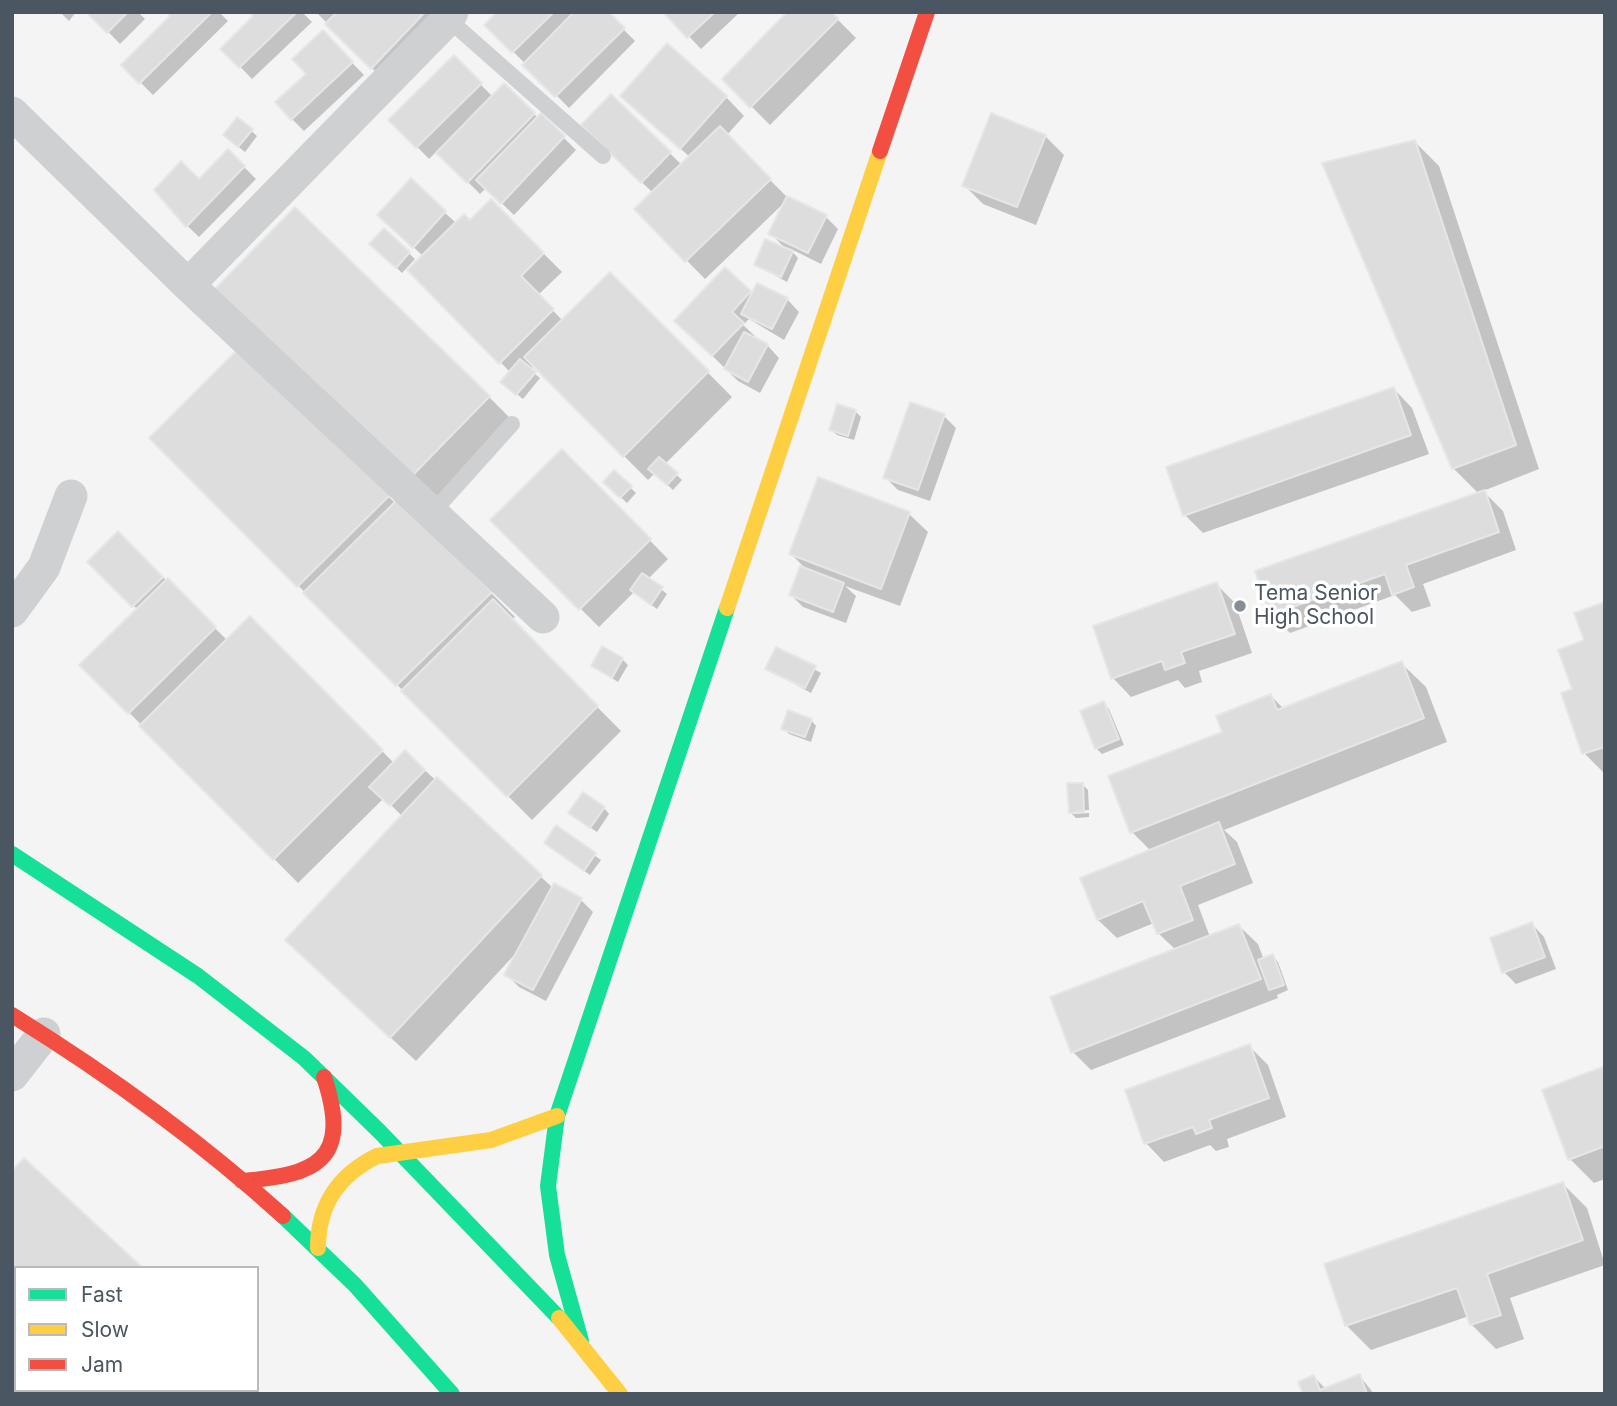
<!DOCTYPE html>
<html>
<head>
<meta charset="utf-8">
<style>
	body { margin:0 }
	#map { position:relative; width:1617px; height:1406px; overflow:hidden; background:#f4f4f4; font-family:Inter,sans-serif }
	canvas { display:block }
	.frame { position:absolute; inset:0; border:14px solid #4a5661; pointer-events:none }
	.legend { position:absolute; left:14px; top:1266px; width:245px; height:126px; box-sizing:border-box; background:#fff; border:2px solid #b7bbc0; margin:0; padding:9px 12px; list-style:none; font-size:21px; color:#4a5661 }
	.legend li { display:flex; align-items:center; gap:14px; height:35px }
	.legend b { width:35px; border:2px solid #b7bbc0 }
</style>
</head>
<body>
<div id="map">
<canvas width="1617" height="1406"></canvas>
<div class="frame"></div>
<ul class="legend">
<li><b style="height:9px;background:#16e098"></b>Fast</li>
<li><b style="height:9px;background:#ffcf43"></b>Slow</li>
<li><b style="height:9px;background:#f24e42"></b>Jam</li>
</ul>
</div>
<script>
const c = document.querySelector('canvas').getContext('2d');
c.lineJoin = 'round';
function fillPath(path, color) {
  c.fillStyle = color;
  c.fill(path, 'evenodd');
}
function stroke(path, color, width, dash) {
  c.strokeStyle = color;
  c.lineWidth = width;
  c.lineCap = dash ? 'butt' : 'round';
  c.setLineDash(dash || []);
  c.stroke(path);
}
function drawText(font, color, halo, rows, align = 'center') {
  c.font = font + ' Inter,sans-serif';
  c.lineWidth = 7;
  c.setLineDash([]);
  c.textBaseline = 'middle';
  c.strokeStyle = halo;
  c.fillStyle = color;
  for (const [text, x, y, turn = 0] of rows) {
    c.save();
    c.translate(x, y);
    c.rotate((+turn || 0) * Math.PI / 180);
    c.textAlign = isNaN(turn) ? turn : align;
    if (halo) c.strokeText(text, 0, 0);
    c.fillText(text, 0, 0);
    c.restore();
  }
}
fillPath(new Path2D(`
	M60,12h16l-7,9z
	M89,12h49l7,7 -25,25z
	M168,12h51l9,9 -75,74 -30,-30 49,-49z
	M252,12h50l10,10 -60,57 -29,-30 33,-33z
	M316,12h123l-49,74z
	M499,12h107l29,29 -66,67 -82,-83z
	M666,12h74l-39,37z
	M830,12l26,26 -86,87 -46,-46z
	M323,33l41,42 -60,56 -12,-12z
	M454,58l39,39 11,-11 34,32 3,-3 35,35 -62,65 -28,-27 -6,6 -43,-43 -8,8 -38,-39z
	M611,97l71,68 8,-8 -49,-43 85,-17 18,19 -18,20 62,62 38,19 12,12 -17,35 -32,-16 9,10 -11,24 -31,-17 31,-15 -17,-17 16,-32 -81,78 -69,-70 17,-16 -70,-68z
	M238,119l19,17 -12,16 -14,-11z
	M1045,136l19,19 -28,70 -53,-21 -19,-19z
	M1415,142l24,24 100,303 -56,22 20,20 13,39 -93,34 8,22 -19,6 -17,-17 -105,38 -19,-19 208,-120 -26,-26z
	M228,151l28,28 -57,58 -28,-27z
	M411,181l45,42 14,-1 21,-21 71,71 -24,23 25,26 47,-47 122,123 -67,67 17,16 -9,10 -18,-17 -7,7 -114,-114 -4,4 10,8 -17,21 -15,-12 2,-15 -101,-102 14,-14 -31,-29z
	M384,230l31,29 -13,14 -30,-29z
	M725,269l28,26 34,4 12,13 -15,28 -35,-21 -6,6 12,11 -2,2 14,7 12,13 -19,35 -22,-12 -49,-48z
	M241,314l248,83 24,24 -79,81z
	M241,348l155,156 3,-4 116,117 -4,3 110,111 -89,89 -381,-382z
	M1394,389l18,19 17,46 -226,79 -18,-18z
	M855,411l6,6 -7,23 -17,-5 -6,-5z
	M944,416l12,12 -26,73 -32,-11 -13,-13z
	M562,451l106,108 -20,20 19,15 -10,15 -23,-17 -35,35 -107,-107z
	M614,472l22,21 -9,10 -22,-21z
	M819,479l90,35 19,18 -28,74 -55,-20 11,10 -10,27 -43,-16 -12,-12 17,-24 -17,-17z
	M118,533l110,108 22,-22 144,144 11,-11 148,136 28,12 12,12 -47,89 -27,-14 -12,-12 10,-23 -101,109 -104,-96 91,-148 -19,-19 -86,85 -216,-218 56,-55 -48,-48z
	M1216,584l19,19 17,50 -53,18 3,11 -17,6 -7,-8 -47,17 -18,-19z
	M1605,604v167l-2,1 -19,-19 -21,-59 11,-4 12,-48z
	M777,649l44,24 -10,20 -44,-24z
	M622,659l6,6 -10,17 -25,-16z
	M1401,663l25,24 21,55 -223,88 13,12 16,41 -55,22 12,32 29,-11 19,18 6,16 9,-4 5,6 10,28 -11,5 1,3 -187,72 -18,-18 103,-102 -18,-17 -4,-10 -37,15 -19,-18 53,-69 -19,-19 93,-99 46,-37 13,13z
	M1103,703l6,6 15,36 -22,9 -6,-6z
	M811,720l5,6 -5,16 -22,-8 -6,-6z
	M1082,784l6,6 1,20 -16,1v3l16,-1v4l-13,1 -6,-6z
	M604,808l5,6 -12,18 -21,-14z
	M556,828l45,32 -11,15 -44,-32z
	M1532,924l12,13 12,32 -40,15 -12,-12z
	M1249,1046l19,19 18,52 -59,22 2,8 -13,4 -6,-6 -46,17 -18,-19z
	M1605,1068v111l-11,4 -24,-24z
	M1563,1184l24,24 18,57 -95,33 14,41 -28,10 -25,-25 -2,-8 -98,34 -24,-24 -21,-61z
	M1360,1376l14,18h-69l9,-17 12,12z
	M89,1390h12l-4,4z`), '#0003');
const building = new Path2D(`
	M86,12h42l-21,21z
	M166,12h46l-73,72 -18,-19 49,-49z
	M249,12h48l-58,56 -19,-19 33,-33z
	M337,12h88l-54,57 -46,-45z
	M497,12h57l-42,41 -28,-28z
	M574,12h35l16,16 -70,69 -33,-32z
	M663,12h52l-28,26z
	M787,12h45l6,7 -88,89 -28,-29z
	M323,30l30,32 -62,58 -16,-18 31,-28 -14,-15z
	M667,43l60,53 -47,53 -60,-53z
	M454,55l28,28 -66,65 -28,-28z
	M504,83l31,30 -68,70 -31,-30z
	M611,94l60,58 -30,31 -60,-58z
	M541,113l24,23 -64,68 -25,-24z
	M991,113l55,22 -29,72 -55,-21z
	M237,117l16,12 -15,18 -15,-12z
	M720,126l51,53 -86,83 -51,-53z
	M1415,140l101,305 -64,24 -130,-306z
	M228,149l17,17 -59,61 -32,-37 27,-29 18,18z
	M411,178l35,33 -33,37 -36,-33z
	M787,196l40,19 -19,38 -40,-19z
	M491,199l53,54 -23,23 33,33 -55,55 -92,-94 57,-56 6,6z
	M295,207l195,189 -81,83 -195,-189z
	M384,228l26,24 -14,16 -27,-24z
	M765,239l28,12 -12,26 -27,-12z
	M725,267l26,24 -19,21 12,11 -32,33 -38,-35z
	M610,272l99,99 -86,86 -99,-100z
	M757,283l31,15 -16,31 -31,-15z
	M744,332l24,12 -20,38 -24,-13z
	M241,346l149,149 -93,92 -148,-149z
	M520,359l16,13 -20,23 -16,-13z
	M1394,387l17,48 -228,81 -17,-49z
	M910,402l35,12 -27,76 -35,-12z
	M837,404l19,6 -8,26 -19,-6z
	M562,449l89,90 -72,71 -89,-90z
	M659,457l19,16 -11,12 -19,-16z
	M614,470l18,16 -12,12 -17,-16z
	M818,477l92,35 -29,77 -92,-35z
	M1485,490l14,42 -93,33 8,22 -22,8 -7,-21 -115,41 -15,-44z
	M399,498l93,94 -96,94 -93,-93z
	M118,531l45,46 -31,30 -45,-45z
	M800,566l44,17 -11,29 -44,-17z
	M642,573l21,14 -12,18 -21,-15z
	M168,578l48,49 -88,87 -49,-49z
	M1217,582l18,52 -54,18 4,11 -20,7 -3,-9 -51,18 -18,-53z
	M493,599l105,107 -91,91 -106,-106z
	M1605,602v145l-23,7 -21,-61 11,-4 -14,-39 26,-10 -10,-27z
	M250,616l133,134 -110,110 -134,-134z
	M602,646l21,12 -11,20 -21,-12z
	M776,647l40,19 -11,22 -40,-19z
	M1402,661l22,57 -294,115 -22,-57 114,-44 -6,-16 55,-22 6,16z
	M1104,701l15,38 -24,10 -15,-38z
	M788,710l24,9 -7,18 -24,-8z
	M405,750l20,20 -35,36 -21,-19z
	M437,777l105,98 -152,163 -105,-98z
	M1067,783h16l1,29 -15,1z
	M583,792l22,15 -15,21 -22,-15z
	M1219,822l16,42 -55,22 13,34 -36,14 -14,-33 -46,19 -17,-42z
	M556,825l40,28 -12,18 -40,-28z
	M554,883l28,15 -49,92 -29,-15z
	M1532,922l13,35 -43,16 -12,-35z
	M1239,924l22,55 -190,74 -21,-56z
	M1273,954l11,31 -15,5 -11,-30z
	M1250,1044l19,54 -60,22 3,8 -16,6 -3,-7 -49,17 -19,-54z
	M1605,1066v80l-37,14 -26,-70z
	M24,1158l119,110h-127v55l-4,-3v-149z
	M1563,1182l20,58 -96,34 14,41 -31,10 -13,-37 -112,38 -21,-62z
	M1360,1374l7,20h-64l-5,-12 16,-7 6,15z`);
fillPath(building, '#ddddde');
stroke(building, '#e5e6e7', 2);
stroke(new Path2D(`
	M448,19l155,137
	M432,513l80,-89`), '#ced0d2', 16);
stroke(new Path2D(`
	M12,113l176,172 355,332
	M188,285l260,-266 4,-7
	M12,611l32,-44 27,-71
	M12,1075l32,-41`), '#ced0d2', 33);
stroke(new Path2D(`
	M12,854l186,122 106,82 76,74 179,186
	M283,1216l72,69 97,109
	M581,1341l-24,-86 -9,-69 9,-70 170,-508`), '#16e098', 16);
stroke(new Path2D(`
	M727,608l153,-457
	M318,1248c0,-44 21,-73 59,-92l114,-16 66,-24
	M559,1318l61,76`), '#ffcf43', 16);
stroke(new Path2D(`
	M880,151l47,-139
	M12,1015c97,60 187,125 271,201
	M242,1181c74,-6 110,-20 82,-104`), '#f24e42', 16);
for (const [x, y, r, color] of [
	[1240,606,7,"#868d94"]
]) {
  const dot = new Path2D();
  dot.arc(x, y, r, 0, 2 * Math.PI);
  c.fillStyle = color;
  c.fill(dot);
  stroke(dot, '#fff', 2.5);
}
drawText('21px', '#4a5661', '#fff', [
	["Tema Senior",1254,594],
	["High School",1254,618]
], 'left');
</script>
</body>
</html>
